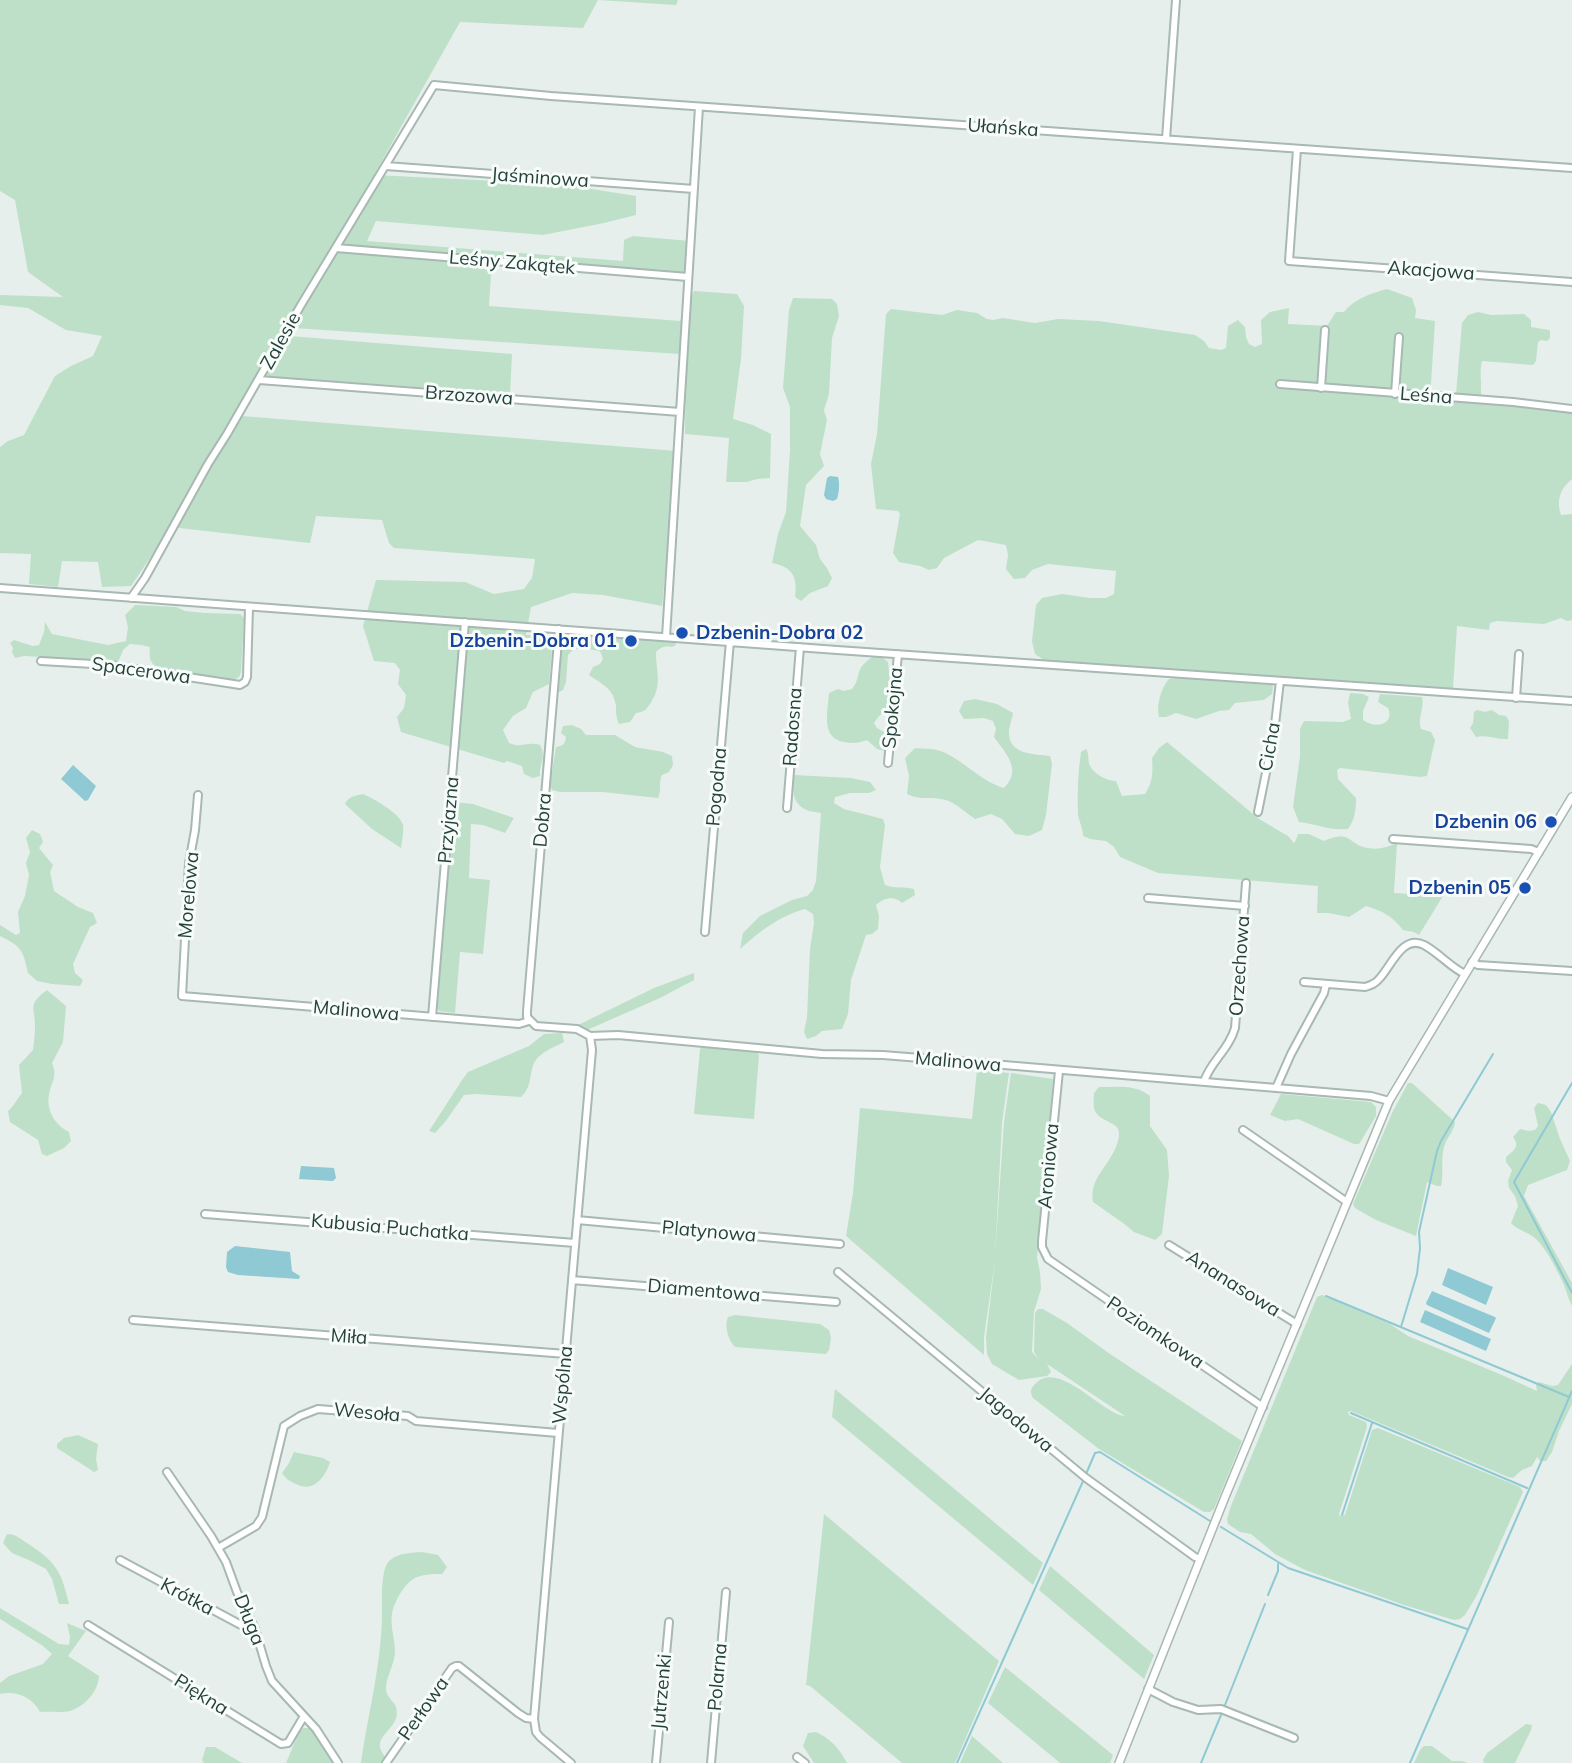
<!DOCTYPE html>
<html>
<head>
<meta charset="utf-8">
<style>
	body { margin:0 }
	canvas { display:block; background:#e6efeb }
</style>
</head>
<body>
<canvas width="1572" height="1763"></canvas>
<script>
const c = document.querySelector('canvas').getContext('2d');
c.lineJoin = 'round';
function fillPath(path, color) {
  c.fillStyle = color;
  c.fill(path, 'evenodd');
}
function stroke(path, color, width, dash) {
  c.strokeStyle = color;
  c.lineWidth = width;
  c.lineCap = dash ? 'butt' : 'round';
  c.setLineDash(dash || []);
  c.stroke(path);
}
function drawText(font, color, halo, rows, align = 'center') {
  c.font = font + ' Mulish,sans-serif';
  c.lineWidth = 6;
  c.setLineDash([]);
  c.textBaseline = 'middle';
  c.strokeStyle = halo;
  c.fillStyle = color;
  for (const [text, x, y, turn = 0] of rows) {
    c.save();
    c.translate(x, y);
    c.rotate((+turn || 0) * Math.PI / 180);
    c.textAlign = isNaN(turn) ? turn : align;
    if (halo) c.strokeText(text, 0, 0);
    c.fillText(text, 0, 0);
    c.restore();
  }
}
fillPath(new Path2D(`
	M0,0h678l-2,5 -78,-5 -15,28 -123,-6 -86,153 186,9 76,12v19l-32,8 -61,12 -167,-14 -9,20 256,20 1,-21 9,-4 57,5 -2,32 -196,-16 -3,49 191,15 14,-30 43,3 7,12 -3,53 -8,60 20,6 18,9 -1,44 -13,1 -10,3h-21l3,-44 -44,-4 1,-78 -6,-2 -386,-26 -4,8 222,18 -2,40 -244,-18 -24,40 435,35 -15,155 -59,-11 -31,-2 -41,14 -5,28h27l-4,49 -16,8 -7,16 -13,8 -10,14 6,13c14,6 16,-2 31,2 7,12 -1,19 0,31l-7,2 -9,-4 -2,-8 -15,-5 -3,2 -103,-31 -4,-15 7,-9 2,-13 -8,-11 2,-14 -5,-7 -21,-2 -11,-35 13,-46 89,2 29,12 30,-5 8,-11 3,-19 -141,-11 -5,-5 -7,-23 -66,-4 -6,27 -139,-16 -40,59 -29,1 -4,-25 -36,-1 -4,26 -29,-3 2,-30 -31,-1v-106l8,-6 16,-6 31,-59 16,-10 22,-10 9,-20 -36,-6 -38,-22 -28,-3v-10l63,2 -35,-25 -13,-72 -15,-9z
	M1387,289l25,9 4,12 -1,8 20,3 -5,79 119,8 23,4v67c-12,10 -16,21 -11,36l11,-1v106l-5,1 -6,-3 -17,6 -47,-3 -7,2 -1,7 -32,-4 -4,63 -409,-29 -9,-6 -3,-13 4,-36 6,-7 20,-4 28,4h16l8,-4 2,-23 -68,-7 -16,6 -7,8 -11,1 -8,-10 2,-14 -2,-10 -28,-5 -34,18 -7,10 -8,2 -9,-4 -21,-4 -6,-9 7,-39 -2,-3 -22,-2 -5,-45 6,-30 9,-120 5,-5 51,6 15,-5 20,3 10,6 6,1 10,-2 32,5 23,-4 41,2 96,14 9,6 5,7 12,2 5,-2 2,-22 10,-6 7,7 1,10 3,7 6,3 7,-3 -1,-24 9,-8 19,-4 -1,16 39,2 9,-14h8c11,-14 26,-18 43,-23z
	M793,298l39,1 5,5 2,12 -7,22 -3,56 -5,16 3,10 -7,34 4,12 -18,19 -6,41 16,19 4,14 7,9 5,10 -4,8 -18,7 -9,8 -6,-4c3,-21 -3,-30 -23,-34l6,-29 8,-22 4,-62v-43l-7,-19 6,-78z
	M1478,312l13,3 33,-1 7,6v7l18,3 1,1v7l-3,3 -6,-1 -3,2 -2,19 -3,4 -51,-4c-3,10 0,23 -1,34l-4,3 -18,-1 -3,-3 6,-71 6,-8z
	M135,605l41,2 9,4 20,2 35,1 4,4 -3,54 -2,5 -8,4 -74,-14c-8,-5 -8,-10 -7,-20l-9,-2 -11,-1 -7,6 -4,10 -3,2 -67,1 -6,-6 -19,-1 -9,2 -3,-6 1,-4 -3,-5 4,-3 19,6 6,-1 5,-13 1,-10 7,12 56,11 18,-4 2,-14 -3,-12z
	M565,634l110,7 1,4 -4,2c-7,-2 -11,0 -16,5 0,22 7,32 -6,52 -4,6 -6,8 -14,9l-6,9 -11,2c-3,-7 -3,-11 -3,-18 -2,-17 -14,-22 -27,-31l4,-8 7,-3 3,-5 -3,-8 -12,-2h-14l-6,6 -2,27 -3,8 -4,2 -2,-5 6,-48z
	M874,656l8,1 6,5 3,28 -3,20 -9,6 -5,7 3,5 9,5 2,11 -3,7 -8,-2 -10,-9c-8,3 -14,4 -23,2 -24,-4 -16,-31 -15,-49l9,-4 6,2 8,-2c11,-14 0,-19 22,-33z
	M1177,678l95,7 1,2 -1,7 -8,6 -29,3 -6,7 -10,1 -23,8 -20,-6 -10,4h-7c-3,-12 2,-29 10,-38z
	M1350,693l13,1 6,3 -6,14v9c12,9 32,5 25,-12l-10,-6 2,-8 42,3c3,11 -5,20 -1,32l10,3 4,8 -8,36 -7,1 -80,-9 -3,2 1,9 18,19c0,12 -1,21 -8,31 -18,2 -31,-5 -49,-7l-6,-15 7,-51v-27l4,-8 39,1 8,-3 -3,-16z
	M975,699l22,5 16,9c-1,6 -5,16 -4,22 2,20 26,19 41,21l2,8 -6,51 -4,15 -13,6 -14,-2 -13,-15 -11,-5 -16,5c-9,-6 -19,-16 -29,-19 -14,-4 -27,1 -39,-6l2,-18 -4,-18 10,-10c7,1 15,0 22,2 23,6 42,31 67,38 19,-19 1,-35 -10,-51l2,-8 -3,-8 -9,-3 -20,1 -5,-8 5,-10z
	M1477,710l8,2 7,-2 7,5 7,1 3,5 -1,18c-11,1 -20,-5 -32,-2l-6,-9 3,-5 1,-11z
	M572,725l9,4 5,6h29l20,12 28,5 9,4 1,9 -4,7 -7,3c-4,7 0,15 -4,23l-56,-6h-42l-8,-2 -2,-6 6,-37c7,-1 9,-3 10,-10l-5,-4 2,-7z
	M1167,742l92,77 29,17 6,7 2,-3 2,-6h11l15,7c29,-12 23,4 44,7 11,2 19,-1 29,-5l-3,50 49,3 -24,39 -5,-3 -11,-2c-11,-14 -20,-19 -37,-24l-17,11 -21,-4h-11l1,-27 -160,-13 -38,-16 -6,-10 -8,-6 -16,-2 -7,-3c0,-8 -4,-14 -5,-22 -1,-20 0,-42 3,-62l5,-3c4,6 1,11 4,17 5,9 18,15 26,15l6,15 23,-2c8,-12 8,-22 7,-36l7,-10z
	M794,775l57,3 19,4 6,8 -7,3h-19l-15,4 -1,6 10,6 39,10 2,6 -5,42 5,18c10,4 19,1 29,4l1,6 -13,8c-8,-8 -18,-5 -26,2l3,11 -1,13 -6,5 -6,1 -15,45 -3,34 -6,15 -20,2 -6,5 -9,3 -3,-7 3,-15 3,-68 4,-26 -1,-9 -8,-5c-26,7 -45,22 -65,40l3,-16 17,-17 32,-16 15,-4 6,-6 3,-9 5,-68c-4,-1 -8,-1 -12,-2 -17,-6 -17,-21 -15,-36z
	M363,794c10,4 38,20 40,31 1,6 -1,16 -2,23l-29,-19 -27,-25c4,-8 10,-8 18,-10z
	M454,802l19,2 41,14 -9,15 -22,-8 -12,-1 -2,54 21,2 -7,74 -23,-2 -5,61 -16,-2 -2,-3z
	M32,830l8,4 3,8 -4,6 14,17 -3,7 4,19 24,16 15,6 4,10 -7,4 -17,37 2,9 8,7 -3,6 -28,-2 -15,-3 -9,-8c-5,-23 -6,-26 -28,-37v-11l16,10 4,-2 -2,-21 7,-16 4,-21 -3,-12 4,-11 -4,-14z
	M694,973v7l-34,18 -73,32 -11,-4 78,-38z
	M47,990l19,16 -3,36 -11,21c6,15 -1,18 -3,32 -3,15 6,30 20,37l2,9 -7,7 -17,8 -5,-2 -4,-14 -28,-18 -2,-11c6,-5 9,-12 14,-18l-3,-28 14,-15c1,-8 2,-16 2,-24 0,-20 -8,-21 12,-36z
	M562,1033l2,9c-11,6 -27,11 -31,24 -4,12 -2,22 -12,31l-45,-3 -12,1 -19,27 -10,11 -6,-2 33,-51 6,-8 61,-26 15,-12z
	M704,1046l52,5 3,4 -5,64 -60,-5 6,-65z
	M977,1070l32,3 -7,50 -7,133 9,-134 7,-49 42,6 -16,179 3,14 1,17 -7,23 -2,40 7,7 -5,-7 1,-39 3,-4h5l24,14 43,31 132,87 -28,68 -4,3h-6l-105,-63 -66,-51c-3,-6 -3,-9 2,-14 23,-26 67,30 90,32l-78,-52 4,8 -4,4 -28,4 -27,-16 -5,-10 -1,-17 9,-77 -11,77v18l-138,-119 7,-43 7,-85 112,11z
	M1408,1083h4l43,39c-1,9 -7,14 -10,22 -5,13 -1,28 -4,42h-4l-10,-4 -11,54 -40,-16 -21,-12 -2,-4 39,-91z
	M1099,1087c17,0 37,-3 51,9v30l17,24 2,26 -7,58 -7,6 -21,-8 -11,-9 -30,-21c-5,-26 22,-39 26,-66 2,-14 -15,-13 -22,-22 -5,-5 -3,-15 -3,-21z
	M1281,1094l90,8 5,5v9l-15,25 -2,3h-5l-56,-25 -13,2 -15,-6z
	M1538,1103l8,2 5,7 9,27 10,22 -3,9 -39,15 -4,11 48,87v23c-4,-7 -5,-14 -8,-21 -6,-13 -16,-33 -26,-44 -8,-9 -20,-10 -27,-18l7,-17 -3,-10 -6,-8 -1,-7 4,-11 -6,-8v-5c3,-3 12,-8 10,-14 0,-2 -2,-4 -3,-6l7,-8 9,2 6,-1 3,-4 -4,-18z
	M1322,1295l68,29 18,12 94,39 35,16 -1,-6 3,-3 13,4 6,-1 14,-21v40l-13,27 -7,21 -6,9h-6l-3,-4 -5,9 -10,4 -9,8 -5,-1 -157,-66 -3,1 1,3 17,7 1,5 -28,87 1,2 5,-1 27,-85 6,-2 142,59 3,5 -46,103 -12,20 -5,4 -6,1 -50,-15 -99,-35 -30,-16 -24,-20 -11,-2 -12,-8 -1,-5 4,-13 86,-209z
	M735,1315l85,9 9,6 2,8 -2,12 -3,4 -91,-7c-7,-7 -11,-21 -7,-30z
	M835,1389l208,174 -10,22 -201,-168z
	M78,1435l20,9 -2,15 2,11 -4,2 -37,-24v-4l7,-6z
	M294,1452l29,6 7,4c-5,16 -17,31 -34,22 -7,-3 -10,-5 -14,-11l7,-10z
	M824,1514l175,147 -44,102h-53l-92,-77 -4,-1z
	M7,1534c9,0 12,4 20,9 29,19 34,27 42,61h-10l-7,-25 -6,-10 -15,-8 -19,-8 -9,-10z
	M422,1552l16,3 9,12 -5,7c-8,0 -19,0 -27,4 -11,6 -21,24 -23,36 -2,11 3,26 3,37 0,13 -9,26 -9,37 0,9 7,12 10,19 7,26 -35,28 -5,56h-30c7,-50 21,-100 21,-151 0,-12 -1,-38 5,-48 7,-11 23,-11 35,-12z
	M1050,1566l104,89 -10,24 -105,-89z
	M0,1608l59,36 10,1 1,-8 -3,-14 19,8 -18,25 31,20c-1,16 -14,30 -29,35 -8,2 -21,0 -30,1 -7,-15 -25,-22 -40,-18v-11l9,-7 34,-12 9,-10 -9,-8 -43,-27z
	M1005,1667l108,88 -3,8h-50l-72,-60z
	M1526,1724l6,1 -1,5 -16,33h-31l-1,-3 4,-7z
	M303,1728h7l24,35h-48l13,-31z
	M816,1732c15,7 23,16 31,31h-33l-11,-17 5,-13z
	M972,1736l31,27h-43z
	M1424,1746h8l20,15h10l6,2h-54l6,-13z
	M206,1747h9l27,16h-38l-2,-3z`), '#bfe0c8');
fillPath(new Path2D(`
	M830,476l8,1c2,7 1,16 -1,22l-4,2 -7,-2 -2,-4 3,-17z
	M73,765l23,21 -8,14 -3,1 -24,-22z
	M301,1166l33,2 2,10 -3,3 -34,-2z
	M235,1246l55,6 2,19 8,5 -1,3 -61,-4 -10,-3 -2,-5 1,-15z
	M1448,1268l45,19 -7,18 -44,-20z
	M1432,1291l63,26 1,1 -7,15 -62,-28 -1,-2z
	M1425,1310l66,29 -5,12 -66,-29z`), '#8ec9d4');
stroke(new Path2D(`
	M1572,1083l-58,99 58,111
	M1326,1296l243,101
	M1401,1327l16,-53 3,-26 -1,-16 18,-81 4,-10 52,-87
	M1351,1413l176,75
	M1086,1474l9,-21 5,-1 110,69
	M1342,1515l30,-92
	M1221,1527l67,41 179,61
	M1268,1595l10,-24v-7
	M1225,1705l40,-101
	M957,1763l127,-284
	M1201,1763l20,-48
	M1410,1763l162,-372`), '#8ec9d4', 2);
const minor = new Path2D(`
	M1166,139l10,-139
	M1297,149l-8,112 283,21
	M386,166l308,23
	M336,248l352,29
	M259,380l421,32
	M1280,384l233,18 59,7
	M1321,388l4,-58
	M1395,394l4,-57
	M0,588l837,62 735,51
	M131,598l14,-20 63,-114 19,-30 74,-129 133,-220 117,11 1021,72
	M559,629l-32,382v6l9,9 41,3 13,7 28,-1 204,19 61,1 62,5 426,36 18,5
	M666,637l33,-530
	M41,661l69,4 130,20 5,-3 2,-5 2,-70
	M1516,698l3,-44
	M888,763l10,-109
	M198,795l-3,35 -6,33 -7,133 337,28 10,-3
	M787,808l13,-161
	M1258,812l16,-79 6,-52
	M1393,839l138,10 8,3
	M1148,898l97,8
	M705,932l25,-291
	M1472,962l6,3 94,6
	M1304,982l61,5c6,-2 10,-3 14,-8 12,-12 23,-45 45,-34 15,8 26,22 41,29
	M432,1017l33,-395
	M1059,1071l-17,170v6l6,12 215,148
	M1204,1082c5,-19 25,-32 31,-54l11,-145
	M1276,1088l15,-34 33,-61 2,-9
	M1243,1130l104,72
	M205,1214l370,29
	M577,1220l263,24
	M1169,1245l128,79
	M838,1272l248,206 109,79 5,2
	M572,1280l264,22
	M133,1320l433,34
	M167,1472l44,64 15,26 11,30 18,37 11,37 6,15 44,48 22,34
	M218,1548l38,-22 6,-9 22,-91 16,-10 18,-7 90,7 8,5 142,12
	M120,1560l121,65 14,4
	M88,1625l193,119 7,-1 16,-27
	M1148,1689l25,13 25,8 23,-1 73,29
	M797,1757l8,6
	M386,1763l66,-95 4,-2h3l59,47 8,5 8,1
	M571,1763l-31,-26 -4,-5 -2,-13 58,-669 -2,-14
	M656,1763l13,-141
	M711,1763l15,-171`);
const tertiary = new Path2D(`
	M1119,1763l106,-266 164,-396 183,-304`);
stroke(minor, '#a8b8b2', 10);
stroke(tertiary, '#a8b8b2', 10);
stroke(minor, '#fff', 6);
stroke(tertiary, '#fff', 7);
for (const [x, y, r, color] of [
	[682,633,7,"#1a4fb4"],
	[631,641,7,"#1a4fb4"],
	[1551,822,7,"#1a4fb4"],
	[1525,888,7,"#1a4fb4"]
]) {
  const dot = new Path2D();
  dot.arc(x, y, r, 0, 2 * Math.PI);
  c.fillStyle = color;
  c.fill(dot);
  stroke(dot, '#f7fbf9', 2.5);
}
drawText('19px', '#24423a', '#f7fbf9', [
	["Ułańska",1003,128,4],
	["Jaśminowa",540,178,4],
	["Leśny Zakątek",512,263,5],
	["Akacjowa",1431,271,4],
	["Zalesie",281,341,-61],
	["Brzozowa",469,396,4],
	["Leśna",1426,396,4],
	["Spacerowa",141,671,8],
	["Spokojna",893,708,-85],
	["Radosna",793,727,-86],
	["Cicha",1270,747,-80],
	["Pogodna",717,787,-85],
	["Przyjazna",449,820,-85],
	["Dobra",543,820,-85],
	["Morelowa",189,895,-85],
	["Orzechowa",1240,966,-86],
	["Malinowa",356,1011,5],
	["Malinowa",958,1062,5],
	["Aroniowa",1049,1166,-85],
	["Kubusia Puchatka",390,1228,5],
	["Platynowa",709,1232,5],
	["Ananasowa",1233,1284,32],
	["Diamentowa",704,1291,5],
	["Poziomkowa",1155,1333,34],
	["Miła",349,1337,4],
	["Wspólna",563,1385,-85],
	["Wesoła",367,1413,5],
	["Jagodowa",1016,1420,40],
	["Krótka",187,1597,28],
	["Długa",249,1620,68],
	["Polarna",718,1677,-85],
	["Jutrzenki",662,1692,-85],
	["Piękna",201,1695,32],
	["Perłowa",424,1709,-55]
]);
drawText('bold 19px', '#164399', '#f7fbf9', [
	["Dzbenin-Dobra 02",696,633,"left"],
	["Dzbenin-Dobra 01",617,641],
	["Dzbenin 06",1537,822],
	["Dzbenin 05",1511,888]
], 'right');
</script>
</body>
</html>
